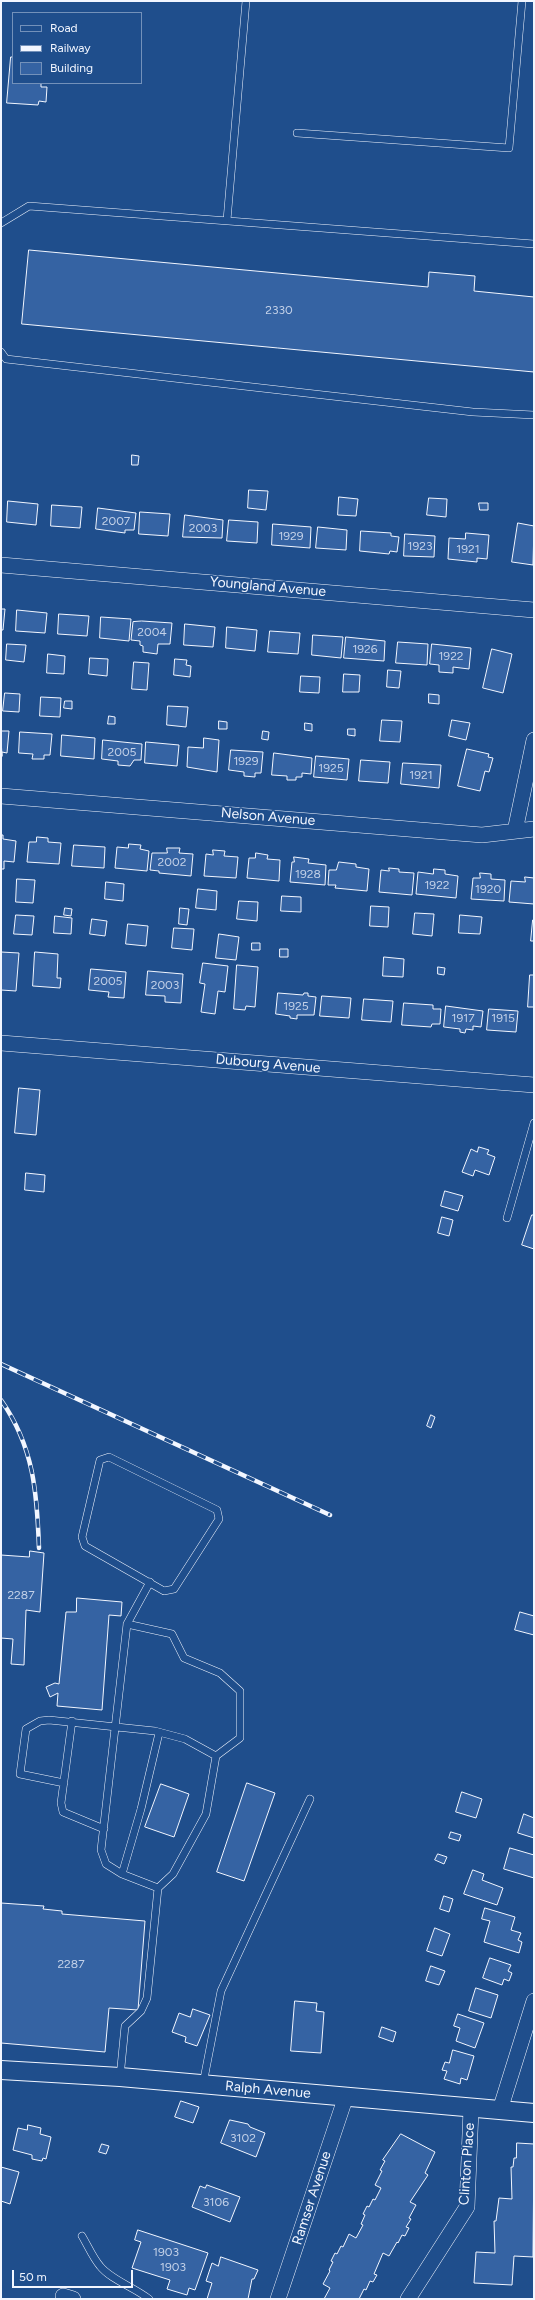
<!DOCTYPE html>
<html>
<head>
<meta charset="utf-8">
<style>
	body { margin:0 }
	#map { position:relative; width:535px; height:2300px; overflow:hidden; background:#1f4e8c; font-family:Figtree,sans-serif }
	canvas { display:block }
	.frame { position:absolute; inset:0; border:2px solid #f2f6ff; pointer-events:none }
	.legend { position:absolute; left:12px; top:12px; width:130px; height:72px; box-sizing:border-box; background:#1f4e8c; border:1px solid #7391ba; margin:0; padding:5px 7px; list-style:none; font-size:12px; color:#f2f6ff }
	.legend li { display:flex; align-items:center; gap:8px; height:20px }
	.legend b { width:20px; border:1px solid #7391ba }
	.scale { position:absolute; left:12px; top:2270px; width:121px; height:18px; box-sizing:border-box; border:2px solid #f2f6ff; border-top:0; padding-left:5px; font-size:12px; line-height:14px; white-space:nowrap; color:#f2f6ff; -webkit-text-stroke:3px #1f4e8c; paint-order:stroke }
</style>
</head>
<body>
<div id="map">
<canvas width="535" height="2300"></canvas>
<div class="frame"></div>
<ul class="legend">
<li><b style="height:5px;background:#1f4e8c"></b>Road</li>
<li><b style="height:5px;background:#f2f6ff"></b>Railway</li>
<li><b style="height:11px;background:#3563a3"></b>Building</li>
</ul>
<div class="scale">50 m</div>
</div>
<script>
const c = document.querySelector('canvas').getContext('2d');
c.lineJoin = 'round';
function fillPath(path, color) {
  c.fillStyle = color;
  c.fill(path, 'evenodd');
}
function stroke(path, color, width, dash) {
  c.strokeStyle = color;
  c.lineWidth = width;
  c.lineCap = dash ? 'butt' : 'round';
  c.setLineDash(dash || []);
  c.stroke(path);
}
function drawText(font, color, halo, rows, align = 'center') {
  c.font = font + ' Figtree,sans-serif';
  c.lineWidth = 3;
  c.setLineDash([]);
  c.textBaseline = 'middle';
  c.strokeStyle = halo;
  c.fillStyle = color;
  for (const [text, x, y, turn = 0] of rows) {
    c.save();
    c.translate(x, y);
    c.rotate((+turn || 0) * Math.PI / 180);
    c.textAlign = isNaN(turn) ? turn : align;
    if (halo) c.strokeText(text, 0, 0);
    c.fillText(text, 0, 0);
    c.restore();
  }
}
const building = new Path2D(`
	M11,57h2v26h28v4h6l-1,15 -7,-1 -1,4 -31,-2z
	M29,250l399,37 1,-15 46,4 -1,15 60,6v75l-512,-48z
	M132,455l7,1 -1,9h-6z
	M249,490l19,1 -2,19 -18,-2z
	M339,497l19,2 -2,17 -18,-1z
	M429,498l18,1 -1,18 -19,-2z
	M8,501l30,3 -2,21 -29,-3z
	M479,503h9v7h-8z
	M52,505l30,2 -2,21 -29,-2z
	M98,508l38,5 -2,17h-9v3l-29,-4z
	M140,512l30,2 -2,22 -29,-2z
	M185,515l38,5 -1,18 -39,-1z
	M229,520l29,2 -1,21 -30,-2z
	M518,523l16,3 -1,39 -21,-3z
	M273,524l38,3 -1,21 -38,-3z
	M318,527l29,3 -1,20 -30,-2z
	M361,531l30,2v3l8,1 -2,15 -7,-1 -1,3 -29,-3z
	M466,533l23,2 -2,24 -10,-1v4l-29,-3 1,-21 16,1z
	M405,534l30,2 -1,21 -30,-1z
	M1,609h4l-2,21h-2z
	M17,610l30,3 -2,20 -29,-2z
	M59,614l30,2 -2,20 -29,-2z
	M101,617l30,2 -2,22 -29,-3z
	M142,621l30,2 -2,21h-12l-1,10 -14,-2v-6l-3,-1v-4l-9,-1 2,-18z
	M185,624l30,3 -2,20 -29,-2z
	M227,627l30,3 -2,21 -29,-3z
	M270,631l30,2 -2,21 -30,-2z
	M313,635l30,2 -2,21 -29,-3z
	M346,637l39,4 -1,20 -40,-3z
	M398,642l30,2 -1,21 -31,-2z
	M7,644l19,1 -2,17 -18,-2z
	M432,644l39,4 -2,21 -16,-2v6l-14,-1v-7l-9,-1z
	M492,649l20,5 -9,39 -20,-5z
	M48,654l17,2 -1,18 -17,-1z
	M90,658l18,1 -1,17 -18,-2z
	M175,659l12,1 -1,5 5,1 -1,11 -16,-2z
	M134,662l15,1 -2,27 -15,-1z
	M388,670l13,1 -2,17 -12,-1z
	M344,674l16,1 -1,17h-16z
	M301,676l19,1 -1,16 -19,-1z
	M5,693l15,1 -1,18 -16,-1z
	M429,694l10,1v9l-10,-1z
	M41,697l20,1 -1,19 -20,-1z
	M65,701h7v8l-8,-1z
	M168,706l20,1 -2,20 -19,-2z
	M109,716l6,1v7h-7z
	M382,720l20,1 -2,21 -20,-1z
	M452,720l18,3 -4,17 -17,-4z
	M219,721l8,1v7h-8z
	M305,723l7,1v7l-7,-1z
	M348,729h7v7l-7,-1z
	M1,731h8l-2,22 -5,-1v4z
	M263,731l6,1 -1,8 -6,-1z
	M20,732l32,2 -2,21h-6v4h-12l1,-5 -14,-1z
	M62,735l33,3 -1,21 -33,-3z
	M204,738l15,2 -2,32 -30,-5 1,-20 15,1z
	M103,740l39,4 -1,16h-7l-4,6 -12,-1v-4l-16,-2z
	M146,742l33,3 -2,21 -32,-3z
	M467,749l22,5 -1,3 5,1 -4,14 -4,-1 -5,20 -22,-5z
	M231,750l32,2 -2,21h-6v4l-11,-1v-4l-15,-2z
	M274,753l38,5 -1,16 -9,-1v4h-6v3h-9v-4l-15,-1z
	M316,756l33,3 -2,21 -33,-3z
	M361,760l29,2 -2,21 -29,-2z
	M403,763l38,2 -2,23 -38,-4z
	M1,835h2v4l13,2 -2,21 -10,-1v8h-3z
	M37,837l11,1v4l13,1 -2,21 -32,-2 2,-20h7z
	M129,844l12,1 -1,4 9,2 -2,20 -32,-3 2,-21 11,1z
	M74,845l31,2 -1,21 -32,-2z
	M167,848h13l-1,5 14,1 -2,22 -32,-3v-2l-9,-1 2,-17h15z
	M213,850l12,1 -1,5 14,1 -2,21 -32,-2 2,-22 7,1z
	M256,853l12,2 -1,4 13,1 -1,21 -32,-3 2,-20h6z
	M294,857l15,2 -1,4 18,2 -1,20 -35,-3 2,-20h2z
	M339,862l17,2v3l13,2 -2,22 -32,-3 1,-3h-8l1,-15h7z
	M389,868l10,1v3l15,1 -2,22 -33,-3 2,-22 8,1z
	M434,869l11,1v4l13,2 -2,22 -40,-4 2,-22 15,2z
	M480,873l11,1v5l14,1 -1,21 -33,-2 2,-21h7z
	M525,877l9,1v26l-25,-2 2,-21 14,1z
	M17,879l18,1 -2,23 -17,-1z
	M106,882l18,2 -1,17 -18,-2z
	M198,889l19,2 -1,19 -20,-2z
	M282,896l19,1v15l-20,-1z
	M239,901l19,1 -1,19 -20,-2z
	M371,906l18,1 -1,20 -18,-1z
	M65,908l7,1 -1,7 -7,-1z
	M180,908l9,1 -2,16 -8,-1z
	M415,913l19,1 -2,22 -19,-2z
	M16,915l18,1 -2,19 -18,-1z
	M460,915l22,2 -2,17 -21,-1z
	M55,916l17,2 -1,16 -17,-1z
	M92,919l15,2 -2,15 -15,-2z
	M533,920h1v21h-3z
	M128,924l20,2 -2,20 -20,-2z
	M174,928l20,1 -2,21 -20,-2z
	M219,934l20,3 -3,23 -20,-2z
	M252,943h8v7h-8z
	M280,949h8v8h-8z
	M1,952l18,1 -3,38 -15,-1z
	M35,952l23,2 -1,24h4l-1,10 -27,-2z
	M384,957l20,2 -1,18 -20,-1z
	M203,963l25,3 -3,26 -7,-1 -3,23 -14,-2 4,-28 -5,-1z
	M237,965l21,2 -3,40 -9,-1 -1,4 -11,-1z
	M438,967l7,1 -1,7 -6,-1z
	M91,969l35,3 -2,26 -16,-1 1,-5 -20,-2z
	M148,971l35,3 -2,29 -16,-1v-6l-19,-1z
	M530,975h4v32h-6z
	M278,993l25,2 1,-2h4v3l8,1 -2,18h-17v4l-7,-1v-2l-14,-2z
	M322,996l29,2 -2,20 -29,-2z
	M364,999l29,2 -2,21 -29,-2z
	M404,1003l29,2v4h8l-1,15h-8l-1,3 -29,-2z
	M446,1006l37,5 -2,16 -8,-1v4l-7,-1 -1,4 -5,-1v-3l-16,-2z
	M489,1009l29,2 -2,21 -29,-2z
	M19,1088l21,2 -4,45 -21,-2z
	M479,1147l10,3 -2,4 8,3 -6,18 -14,-5 -2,6 -11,-4 9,-23 6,3z
	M26,1173l19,2 -1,17 -19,-2z
	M445,1191l18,5 -5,15 -17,-5z
	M532,1215h2v34l-12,-4z
	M442,1217l11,3 -4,16 -11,-3z
	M431,1415l4,2 -4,11 -4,-2z
	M30,1551l14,2 -4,59 -14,-2 -2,55 -13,-1 2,-25 -12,-1v-83l28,2z
	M77,1598l45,4 -1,14 -12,-1 -7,95 -45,-4 1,-13 -8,4 -4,-10 9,-4 4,1 7,-72h10z
	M520,1612l14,4v19l-19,-5z
	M247,1783l28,10 -31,88 -27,-9z
	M161,1784l28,10 -15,43 -29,-10z
	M462,1792l20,7 -6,19 -20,-6z
	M524,1814l10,4v20l-16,-5z
	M451,1832l10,3 -2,6 -10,-3z
	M510,1848l24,7v23l-30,-9z
	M438,1854l9,3 -3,7 -9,-4z
	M473,1870l11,4 -2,6 21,8 -6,17 -33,-11z
	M444,1896l9,3 -4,13 -9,-3z
	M1,1903l43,3 -1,3 19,2v3l83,7 -7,89 -29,-2 -4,44 -104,-9z
	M485,1908l30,9 -4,13 10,3 -3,7 4,2 -3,11 -35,-11 6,-21 -8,-2z
	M435,1928l15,6 -8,22 -15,-5z
	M490,1958l21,7 -3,6 4,2 -3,8 -5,-2 -2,6 -19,-7z
	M431,1966l14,5 -6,14 -13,-4z
	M476,1988l22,7 -7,23 -22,-7z
	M295,2001l22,2 -1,8 8,1 -3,41 -30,-2z
	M193,2009l17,6 -13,31 -12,-4 1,-5 -14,-5 7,-19 11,4z
	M458,2014l26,9 -9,25 -19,-7 4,-13 -6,-2z
	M382,2027l14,5 -3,10 -14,-5z
	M453,2050l21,6 -7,24 -6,-2 -1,6 -16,-5 3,-8 -5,-1 3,-8 4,1z
	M181,2101l18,6 -6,16 -18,-6z
	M230,2120l18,4 2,3 15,6 -9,24 -35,-14z
	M28,2125l13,3 -1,6 11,3 -5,22 -3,-1 -1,3 -10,-2v-4l-19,-5 5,-22 9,2z
	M401,2134l34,18 -10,21 3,2 -18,27 6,3 -7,13 2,1 -5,8 3,1 -4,8 -3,-1 -4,8 -1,-1 -8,14 -6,-3 -9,21 3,1 -4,7 -3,-1 -4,9 -2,-1 -5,10h-35l6,-11 -7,-4 7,-13 -1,-1 4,-8 -2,-1 4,-8 2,1 4,-8 2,1 6,-13 7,4 7,-13 -2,-1 4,-9 -2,-1 4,-8 2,1 4,-8 2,1 6,-12 -6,-3 7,-14 -2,-1 5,-9 -2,-1z
	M517,2143l17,1 -1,113 -19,-1 -2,29 -38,-2 2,-31 19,1 -1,-32h2l3,-23 13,1 -1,-32h2l1,-9h2z
	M102,2144l7,2 -3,8 -7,-2z
	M1,2167l18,5 -9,32 -9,-3z
	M207,2185l33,12 -10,25 -38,-15 8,-21 5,2z
	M138,2230l70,23 -13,37 -6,-2 -2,7 -20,-6 3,-9 -38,-12 9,-26 -6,-2z
	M221,2257l37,13 -4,9h-2l-4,20h-41l5,-16 -6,-2 6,-18 6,3z`);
fillPath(building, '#3563a3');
stroke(building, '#f2f6ff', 1);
const service = new Path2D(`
	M297,133l212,15 13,-147
	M227,220l19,-219
	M1,223l28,-17 505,38
	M1,352l5,7 467,53 61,3
	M507,1218l27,-95
	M109,1457l108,53 2,9 -45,70 -10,2 -79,-45 -3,-9 18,-77z
	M127,1624l23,-42
	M72,1721l-11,82 2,9 41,17
	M64,1783l-44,-9 6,-45 14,-8 9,-1 106,11 30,8 31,17 -10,58 -33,60 -15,14 -11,110 -6,13 -16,15 -5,51
	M122,1874l19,-65 18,-76
	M158,1888l-36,-14 -16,-10 -5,-14 26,-226 45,10 12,24 36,15 20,18v47l-24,18
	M203,2084l18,-93 89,-192
	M82,2236c6,10 11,22 18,30 11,14 34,21 49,33`);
const minor = new Path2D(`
	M1,565l533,45
	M1,796l481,39 52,-6
	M515,831l19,-91
	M1,1043l533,42
	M500,2110l34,-109
	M63,2296l10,3
	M278,2299l68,-203
	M408,2299l59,-92 4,-98`);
const tertiary = new Path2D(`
	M1,2070l119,7 414,36`);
stroke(service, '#f2f6ff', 8);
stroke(minor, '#f2f6ff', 16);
stroke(tertiary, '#f2f6ff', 20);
stroke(service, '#1f4e8c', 7);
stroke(minor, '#1f4e8c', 15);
stroke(tertiary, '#1f4e8c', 18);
const rail = new Path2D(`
	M1,1364l329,151
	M1,1400c33,47 36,93 38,148`);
stroke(rail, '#f2f6ff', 4.5);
stroke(rail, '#1f4e8c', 3, [9]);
drawText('12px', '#c3d1e8', null, [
	["2330",279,310],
	["2007",116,521],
	["2003",203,528],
	["1929",291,536],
	["1923",420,546],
	["1921",468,549],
	["2004",152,632],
	["1926",365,649],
	["1922",451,656],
	["2005",122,752],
	["1929",246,761],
	["1925",331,768],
	["1921",421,775],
	["2002",172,862],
	["1928",308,874],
	["1922",437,885],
	["1920",488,889],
	["2005",108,981],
	["2003",165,985],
	["1925",296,1006],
	["1917",463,1018],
	["1915",503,1018],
	["2287",21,1595],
	["2287",71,1964],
	["3102",243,2138],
	["3106",216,2202],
	["1903",166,2252],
	["1903",173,2267]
]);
drawText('14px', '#f2f6ff', '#1f4e8c', [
	["Youngland Avenue",268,587,5],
	["Nelson Avenue",268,817,5],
	["Dubourg Avenue",268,1064,5],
	["Ralph Avenue",268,2090,5],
	["Clinton Place",467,2164,-86],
	["Ramser Avenue",312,2198,-72]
]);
</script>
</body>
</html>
